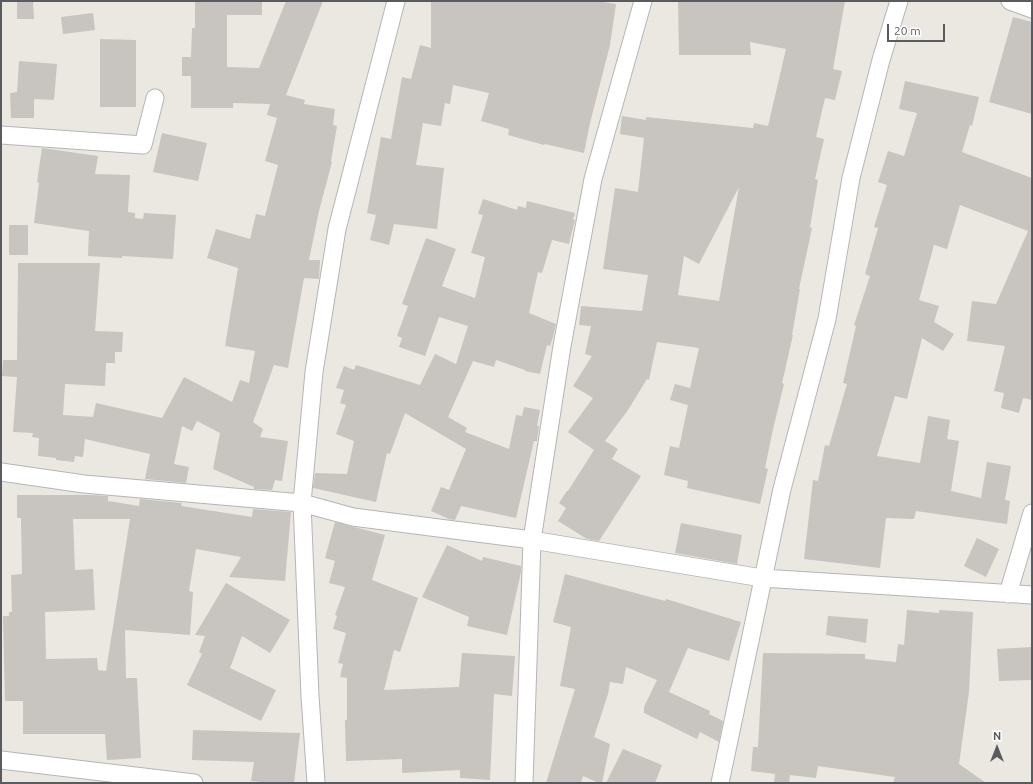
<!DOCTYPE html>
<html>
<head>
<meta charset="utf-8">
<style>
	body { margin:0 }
	#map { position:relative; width:1033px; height:784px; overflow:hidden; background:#eae8e0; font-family:Ubuntu,sans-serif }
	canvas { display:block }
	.frame { position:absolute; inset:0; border:2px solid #595c5f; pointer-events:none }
	.north { position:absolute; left:977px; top:728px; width:40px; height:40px; -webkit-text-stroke:3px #fff; paint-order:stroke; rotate:0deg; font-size:11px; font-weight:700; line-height:16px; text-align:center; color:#595c5f }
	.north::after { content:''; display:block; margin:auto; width:14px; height:18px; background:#595c5f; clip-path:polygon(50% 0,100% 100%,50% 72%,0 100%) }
	.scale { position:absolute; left:887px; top:24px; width:58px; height:18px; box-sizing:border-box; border:2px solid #595c5f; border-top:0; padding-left:5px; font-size:12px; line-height:14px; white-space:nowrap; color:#595c5f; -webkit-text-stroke:3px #fff; paint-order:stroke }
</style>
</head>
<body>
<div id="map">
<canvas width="1033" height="784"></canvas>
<div class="frame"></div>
<div class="north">N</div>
<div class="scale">20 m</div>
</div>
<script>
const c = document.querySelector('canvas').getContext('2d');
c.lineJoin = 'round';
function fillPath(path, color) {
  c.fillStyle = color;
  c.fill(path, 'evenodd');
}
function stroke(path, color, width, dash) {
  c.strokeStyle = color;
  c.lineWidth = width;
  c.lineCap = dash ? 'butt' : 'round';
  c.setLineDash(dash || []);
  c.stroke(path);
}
fillPath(new Path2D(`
	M17,1h16l1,18h-17z
	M195,1h67v14h-35v52l32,1 27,-67h37l-37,94 19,5 -1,4 31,5 -2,16 4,1 -6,35 1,1 -13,49 -10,49h11l-1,19 -15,-1 -16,90 -14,-3 -21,57 10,7 -3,8 28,4 -6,40 -7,-1 -3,10 -18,-1v-2l-41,-18 7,-36 -23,-12 -5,10 -10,-5 -8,38 15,3 -3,16 -41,-4 5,-25 -65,-15 -2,18 -8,-1 -1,6 -18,-2v-2l-18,-2 1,-18 -7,-1 1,-4 -20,-1 4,-55 -15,-1 1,-16h14l1,-97h82l-5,68 28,1 -1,20h-7v11h-9l-1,23 -40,-2 -2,31 30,2 3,-14 66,15 22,-41 48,25 8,-22 9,3 6,-32 -30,-5 13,-78 -31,-10 9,-29 34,10 6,-25 9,2 13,-51 -13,-4 12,-43 -10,-3 3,-11 -37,-1v5h-42v-32h-9v-19h9l1,-29h3z
	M431,1h166l19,3 -6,41 -20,78 -6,30 -39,-9 -1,1 -36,-10 1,-6 -28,-8 8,-28 -36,-8 -3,19 -5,-1 -4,23 -18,-3 -7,42 28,3 -7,61 -43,-5 -5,21 -19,-5 6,-25 -9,-2 14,-76 10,2 11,-62 9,2 9,-34 11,3z
	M678,1h167l-12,68 9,2 -7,29 -10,-2 -9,39 8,2 -9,40 3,1 -8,47 2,1 -13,61h1l-8,46h1l-11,48 2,1 -11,45 -8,39 3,1 -8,35 -73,-16 1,-7 -24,-6 6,-29 9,2 9,-43 -18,-5 5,-16 15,4 9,-40 -42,-6 -8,38 -2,-1 -19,31 -23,31 13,8 -6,10 29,17 -42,65 -12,-2 -29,-18 8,-13 -7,-5 8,-12h1l26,-41 -26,-18 25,-34 -20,-12 19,-30 -7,-2 6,-28 -12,-1 2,-19 61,5 6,-36 -45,-6 12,-81 23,4 6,-54 -24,-4 2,-18 24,4v-3l107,11 1,-5 14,3 18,-77 -36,-7 1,13h-72zM739,187l-20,114 -41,-6 6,-39 15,8z
	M93,13l2,17 -32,4 -2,-17z
	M1013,17l19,5v92l-43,-12z
	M100,39l36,1v67h-36z
	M19,61l38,3 -3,36 -20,-1v19h-23l-1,-25 7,-1z
	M905,81l74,16 -7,29 -2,-1 -8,27 70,26v222l-9,-2 -4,15 -18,-5 3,-15 -10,-2 11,-45 -38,-5 5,-40 24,3 32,-73 -68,-26 -13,44 -13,-4 -15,55 20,6 -5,16 20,12 -11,17 -21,-13 -15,61 -12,-3 -18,60 43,7 8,-47 22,4 -3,19 12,2 -8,50 30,7 6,-36 24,4 -6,34 5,1 -3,23 -91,-13 -2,8 -28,-1 -6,50 -76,-9 9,-79 5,1 7,-36 4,1 18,-62 -4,-1 13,-57 -2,-1 16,-49 -5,-2 13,-46 -4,-1 13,-42 -9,-3 10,-31 16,5 13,-43 -18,-4z
	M162,133l45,10 -9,38 -45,-9z
	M42,148l56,8 -3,18 35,1 -2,37 7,1v5l8,1 1,-6 32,2 -3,44 -51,-3v2l-34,-2 1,-25 -55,-8 5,-40 -2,-1z
	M483,199l34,11 1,-4 8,2 1,-7 48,12 -2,6 2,1 -6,24 -17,-4 -10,33 -4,-1 -9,41 27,11 -3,13 -3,9 -3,-1 -7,29 -15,-3v-1l-29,-10 -2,7 -21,-6 -25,56 19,11 -2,4 44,17 7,-34 6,1 2,-9 16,3 -3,16h2l-2,15h-3l-18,77 -55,-12 -6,14 -6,-1 -18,-8 10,-24 8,3 17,-41 -61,-36 -15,41 -3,-1 -11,49 -63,-14 2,-15 32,1 7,-33 -18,-7 10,-29 -6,-2 4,-13 -8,-2 8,-22 10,4 2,-5 64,20 15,-31 21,10 12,-38 -29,-9 -14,39 -26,-9 3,-9 -5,-2 11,-30 -6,-2 24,-66 30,11 -14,37 33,12 10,-41 -14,-4 12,-38 -5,-1z
	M9,225h19v30h-19z
	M17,495h75l16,1v5l31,5 1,-7 42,4 -1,3 71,11 1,-8 38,3 -6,69 -56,-4 12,-20 -45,-8 -7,42 4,1 -3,43 -65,-5 1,48h11l4,80 -34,2 -2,-26h-82v-33h-18l-2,-85h6v-4h3l-1,-37 11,-1 -1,-56h-4zM73,519h57l-24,152 -8,-1 -1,-12 -51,1 -1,-47 50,-2 -2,-41 -18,1z
	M335,522l50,13 -13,45 46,18 -18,54 -6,-2 -10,40 75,-3 3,-34 53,3 -3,40 -18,-2 -4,86 -30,-2v-8l-58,3v-14l-56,2 -1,-41h2v-42l-7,-1 3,-13 -5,-1 8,-30 -13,-4 4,-13 -2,-1 10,-28 -16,-4 6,-22 -10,-3z
	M681,523l61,12 -5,29 -62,-11z
	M977,538l22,11 -13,28 -22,-11z
	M447,545l35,16 1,-4 38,9v6l-14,63 -40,-9 2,-9 -47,-20z
	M565,574l100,27 1,-2 75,23 -12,39 -41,-13 -19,44 41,19 -1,3 14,7 -4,21 -19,-10 -3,7 -53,-26v-6l13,-27 -31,-13 -3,17 -13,-2 -2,12 -14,43 16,7 -8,39h-3l-16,-7 -2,7h-35l29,-94 -15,-3 11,-59 -18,-5z
	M226,583l64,37 -20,33 -28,-17 -12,32 46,22 -15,31 -74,-36 15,-31 -3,-2 6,-16 -10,-1z
	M907,610l32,3v-3l34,2 -4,80 -10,72 27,19h-93l2,-6 -77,-11 -2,12 -26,-3 -1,8h-15l1,-9 -24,-3 2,-24h5l5,-94 102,1v5l31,3 2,-18 6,1z
	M828,616l40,3 -2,24 -40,-8z
	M1032,647v33l-33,1 -2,-32z
	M193,730l107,3 -6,50h-22l-21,-2 3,-19 -62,-2z
	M623,749l39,16 -7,18h-49z`), '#c8c4bf');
const street = new Path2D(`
	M1010,1l22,8
	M1,135l142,10 12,-47
	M1,472l83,12 218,19 51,14 179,23 230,38 270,17
	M1008,594l24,-81
	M1,760l193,23
	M316,783l-6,-87 -8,-193 12,-131 23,-143 59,-228
	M524,783l8,-243 30,-194 31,-167 50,-178
	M720,783l62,-294 45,-170 24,-141 30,-118 18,-59`);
stroke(street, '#b3b6b9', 19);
stroke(street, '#fff', 17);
</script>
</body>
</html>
